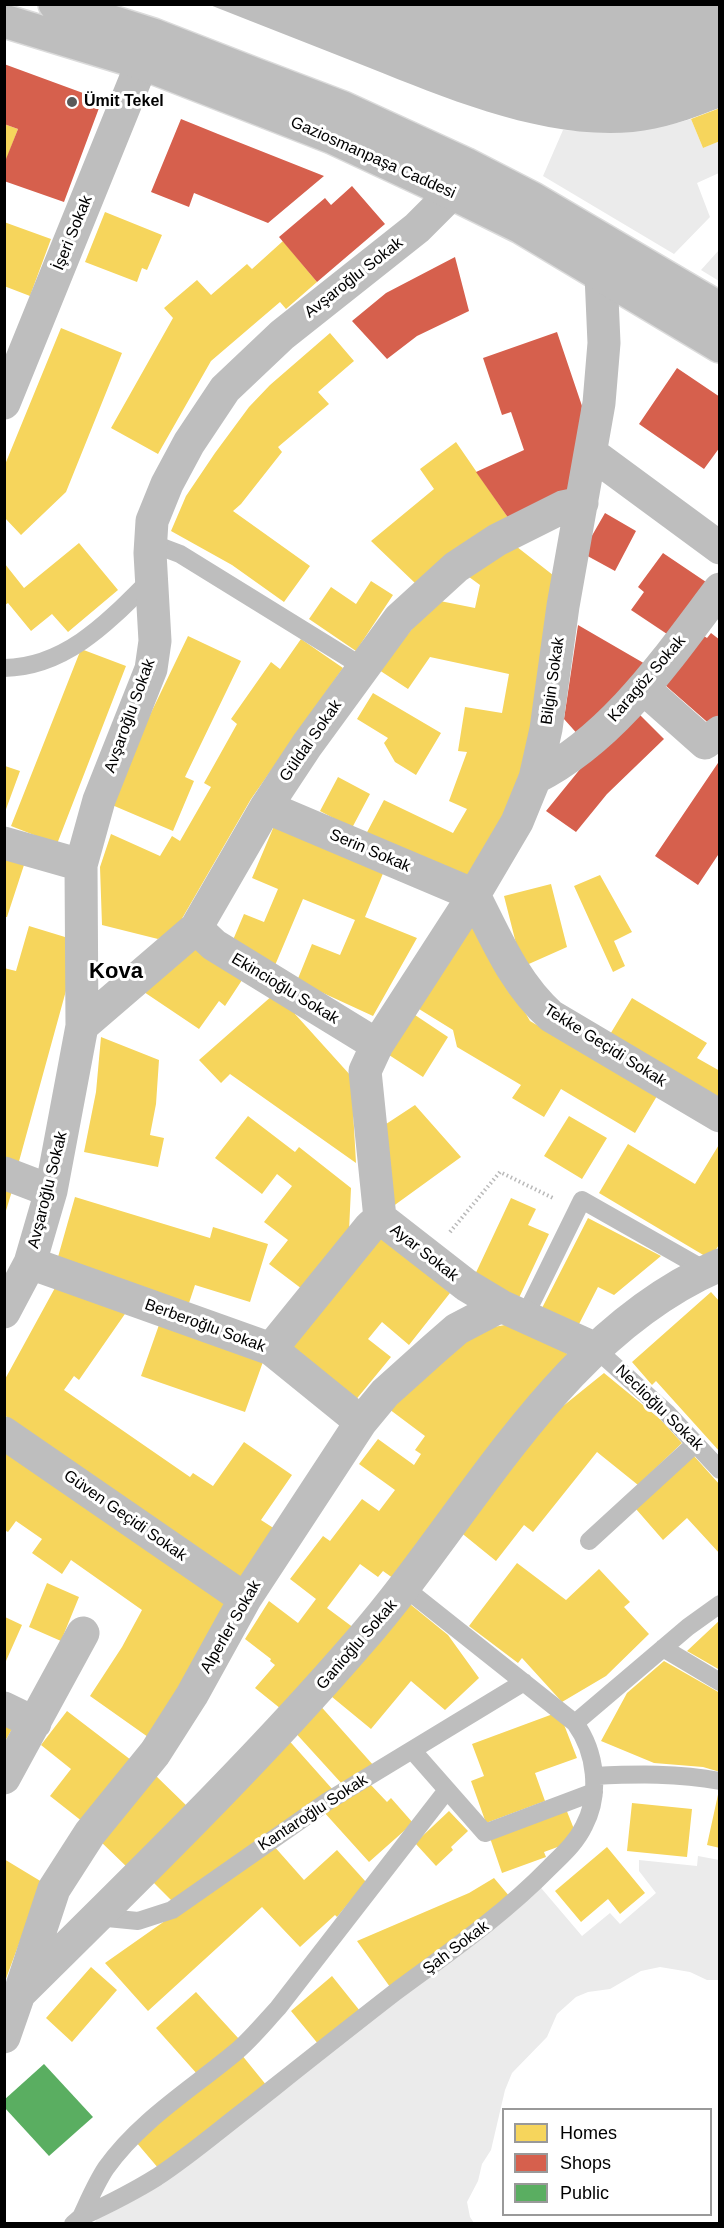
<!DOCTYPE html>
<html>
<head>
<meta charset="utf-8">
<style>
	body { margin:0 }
	#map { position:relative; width:724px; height:2228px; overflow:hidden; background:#fff; font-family:Helvetica,sans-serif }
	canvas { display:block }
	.frame { position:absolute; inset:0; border:6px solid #000; pointer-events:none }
	.legend { position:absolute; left:502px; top:2108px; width:210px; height:108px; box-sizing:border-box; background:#fff; border:2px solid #999; margin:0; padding:8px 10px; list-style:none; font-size:18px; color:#000 }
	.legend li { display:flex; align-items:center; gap:12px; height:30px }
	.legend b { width:30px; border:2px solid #999 }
</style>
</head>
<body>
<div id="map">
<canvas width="724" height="2228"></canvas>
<div class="frame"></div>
<ul class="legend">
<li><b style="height:16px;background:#f6d55c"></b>Homes</li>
<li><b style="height:16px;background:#d6604d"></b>Shops</li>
<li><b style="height:16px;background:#5aae61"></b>Public</li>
</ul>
</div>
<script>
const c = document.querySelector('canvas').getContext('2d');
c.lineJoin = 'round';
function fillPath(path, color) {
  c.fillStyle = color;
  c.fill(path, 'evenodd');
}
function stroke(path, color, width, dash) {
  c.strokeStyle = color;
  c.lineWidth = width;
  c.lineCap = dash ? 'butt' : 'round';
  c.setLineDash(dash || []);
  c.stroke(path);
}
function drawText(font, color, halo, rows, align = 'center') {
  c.font = font + ' Helvetica,sans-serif';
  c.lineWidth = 6;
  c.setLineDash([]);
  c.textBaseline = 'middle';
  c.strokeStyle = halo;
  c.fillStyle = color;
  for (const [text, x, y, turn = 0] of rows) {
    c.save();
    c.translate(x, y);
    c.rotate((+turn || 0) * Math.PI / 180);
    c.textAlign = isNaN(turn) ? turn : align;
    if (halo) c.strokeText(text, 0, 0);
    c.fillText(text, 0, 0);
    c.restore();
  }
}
fillPath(new Path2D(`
	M691,119l12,29 16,-7v32l-22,10 13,34 -36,37 -131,-78 20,-46c46,3 83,2 128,-11z
	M719,250v31l-18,-11z
	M698,1856l21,4v120h-12l-17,-8 -30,-5 -19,4 -31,18 -22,3 -12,5 -19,17 -10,23 -35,36 -7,17 -14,60 -9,14 -4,17 -11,21 3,15 4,6 -380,1 10,-18 53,-29 379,-295 46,54 28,-23 10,11 36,-31 -17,-22v-11l58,6z`), '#ebebeb');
fillPath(new Path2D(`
	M210,5h509v103c-28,11 -56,21 -86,24 -87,8 -183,-32 -263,-64 -53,-21 -107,-42 -160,-63z`), '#bdbdbd');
fillPath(new Path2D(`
	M720,108v33l-17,7 -12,-29z
	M4,124l14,5 -13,34h-1z
	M105,212l57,23 -15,35 -5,-2 -5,14 -52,-20z
	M4,222l47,17 -21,57 -26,-10z
	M283,241l34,41 -31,27 -6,-7 -69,59 -53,93 -47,-26 62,-110 -9,-10 33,-28 14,15 36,-31 5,5z
	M61,328l61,25 -56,139 -45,43 -17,-18v-50z
	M330,333l24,28 -36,31 11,12 -51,43 4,5 -41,52 -8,7 77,55 -26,36 -52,-37 -61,-34 15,-35 29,-43 34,-46 21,-22z
	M456,442l53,77 -93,65 -45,-43 63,-52 -14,-20z
	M79,543l39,47 -50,42 -16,-18 -21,17 -23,-28 -3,2v-41l19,24z
	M512,543l46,36 -29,184 -58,117 -106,-44 19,-36 69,33 14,-24 -18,-8 18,-49 -9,-1 7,-44 37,6 7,-39 -79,-17 -22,32 -29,-19 56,-70 40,8 5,-23 -15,-11z
	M371,581l22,14 -37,56 -47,-32 22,-32 25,17z
	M188,636l53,25 -56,116 9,4 -21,50 -61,-26 36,-86z
	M301,639l42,29 -92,131 -75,130 -18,10 -56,-14 -2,-58 11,-33 49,22 12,-20 8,5 31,-54 -7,-4 33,-59 -6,-5 40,-57 9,7z
	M81,649l45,17 -69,178 -46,-18z
	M373,693l68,40 -25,42 -21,-13 -11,-19 4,-5 -31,-19z
	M5,766l15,5 -15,41z
	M338,777l32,17 -18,34 -32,-17z
	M274,826l110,45 -19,46 52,21 -44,78 -76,-35 15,-37 28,11 15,-35 -52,-21 -30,71 -43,-23 14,-33 20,8 14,-33 -26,-11z
	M4,859l20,6 -17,52h-3z
	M600,875l32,57 -18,9 11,25 -12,6 -39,-86z
	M551,884l16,63 -45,20 -18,-71z
	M474,923l56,98 127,75 -22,37 -74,-44 -17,28 -32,-19 9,-13 -64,-38 -4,-17 -34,-21z
	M29,926l36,11 2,50 -49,178 -14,-5v-192l12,3z
	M195,946l49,31 -19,29 -6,-5 -20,28 -55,-37z
	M273,995l26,16 -4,3 56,62 5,87 -126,-89 -9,9 -22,-23z
	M632,998l75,45 -10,15 23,13v29l-111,-64z
	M415,1015l33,22 -25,40 -34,-22z
	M101,1037l58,23 -3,44 -6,31 14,3 -6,29 -74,-15 12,-60z
	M415,1105l46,52 -69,50 -12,-79z
	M248,1116l47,36 4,-5 52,41 -2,43 -47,58 -33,-25 19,-24 -24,-18 28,-36 -15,-12 -15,20 -47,-36z
	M569,1116l38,22 -25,41 -38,-23z
	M720,1143v100l-10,16 -111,-66 29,-49 67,40z
	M4,1188l8,3 -7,23h-1z
	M75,1197l135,41 3,-11 55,17 -18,58 -55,-17 -6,18 -131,-46z
	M511,1198l25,11 -8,16 21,9 -32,68 -45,-21z
	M588,1218l73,38 -47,39 -16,-8 -21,41 -36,-18z
	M377,1234l73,59 -41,52 -27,-23 -14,17 23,18 -37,45 -68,-55z
	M56,1286l71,25 -48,69 -5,-4 -10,14 126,87 3,-4 20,13 31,-44 48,33 -31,45 14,9 -35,49 -236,-163v-34z
	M711,1292l9,10v150l-64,-71 -4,4 -20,-23z
	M160,1322l104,37 -19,53 -104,-36z
	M505,1325l16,1 50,30 -174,225 -14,-10 -5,6 -18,-13 -33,44 31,23 -72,82 -31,-25 20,-23 -5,-4 1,-2 -26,-20 24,-38 29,22 18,-24 -26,-20 33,-43 7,5 32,-42 17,12 16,-21 -36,-26 19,-25 36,26 7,-11 -6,-4 10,-14 -36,-27 51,-51 48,-30z
	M604,1373l56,46 22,24 -44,42 -41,-33 -64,80 -9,-7 -28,36 -37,-30 88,-112z
	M4,1450l222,153 -46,85 -32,49 -58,-41 32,-49 20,-37 -71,-50 -9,14 -30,-21 10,-14 -26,-18 -8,11 -4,-2z
	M694,1456l26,29v69l-33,-36 -24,22 -27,-31z
	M517,1563l49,37 33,-31 31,33 -6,5 25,27 -43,42 -44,26 -40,-44 -4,5 -49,-37z
	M47,1583l32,14 -18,44 -32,-14z
	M405,1600l43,35 31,43 -34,32 -34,-29 -40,48 -45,-37z
	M5,1617l17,8 -16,36 -1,-1z
	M720,1620v50l-33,-19z
	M664,1661l56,32v79l-17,-5 -49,-4 -53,-22 26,-48z
	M317,1702l57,64 -31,19 -51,-56z
	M67,1711l64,49 -48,62 -33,-26 21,-27 -30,-24z
	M553,1714l10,8 14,36 -42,15 10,28 -59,22 -15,-42 13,-5 -12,-32z
	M4,1719l11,5 -11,19z
	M285,1736l49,55 -161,111 -26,-26z
	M153,1773l37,36 -59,62 -33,-32z
	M369,1783l18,19 4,-4 22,25 -44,39 -46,-51z
	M719,1790h1v58l-13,-3z
	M632,1803l60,6 -5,48 -60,-6z
	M566,1809l8,20 -11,16 -19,7 2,5 -44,16 -12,-35z
	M449,1811l19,20 -17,16 2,3 -17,16 -21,-23z
	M273,1845l31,35 33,-30 29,32 -29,35 -2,-2 -35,32 -38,-40 -114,104 -43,-48z
	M607,1847l38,46 -25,21 -12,-15 -27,23 -26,-31z
	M4,1859l38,23 -38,102z
	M494,1878l16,19 -120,90 -33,-46 112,-48z
	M91,1967l26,23 -45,52 -26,-24z
	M332,1976l28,35 -41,34 -28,-34z
	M196,1992l43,47 -41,36 -42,-47z
	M241,2054l26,32 -108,83 -23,-27z`), '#f6d55c');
fillPath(new Path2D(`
	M4,64l98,36 -38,102 -60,-21v-17l14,-35 -14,-5z
	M181,119l37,15 106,42 -56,47 -74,-30 -5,14 -38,-15z
	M352,186l33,38 -68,58 -38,-45 46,-39 6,7z
	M455,257l14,54 -52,25 -30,23 -35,-38 34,-28z
	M557,332l25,74 -9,87 -64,26 -33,-47 48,-22 -13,-38 -9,3 -19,-57z
	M677,368l43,29v50l-16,22 -65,-45z
	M605,513l31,18 -21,40 -33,-18z
	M663,553l43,29 -36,54 -39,-26 13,-18 -6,-5z
	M578,625l69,40 -66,73 -17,-19z
	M711,633l9,7v83l-7,4 -48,-42 39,-49 3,2z
	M638,713l26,26 -57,55 -31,38 -30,-21 35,-43z
	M720,760v92l-22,33 -43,-29z`), '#d6604d');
fillPath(new Path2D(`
	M44,2064l49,53 -44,39 -45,-49v-7z`), '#5aae61');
const primary = new Path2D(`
	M55,4l98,31 103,40 87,33 122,56 68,35 187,110
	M4,21l138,42 190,74 120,56 69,34 199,119`);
stroke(primary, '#dbdbdb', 36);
stroke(new Path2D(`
	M450,1232l50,-60 55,27`), '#b9b9b9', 4, [1.5, 3]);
stroke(new Path2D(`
	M151,543l29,11 183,113
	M4,668c63,-1 106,-48 147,-89
	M525,1316l57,-116 125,71
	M596,1349l71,64 53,57
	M589,1541l107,-98
	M405,1588l170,135
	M663,1648l57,34
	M412,1750l73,83 109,-41
	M594,1776c43,-2 84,-3 126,5
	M97,1917l41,4 34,-11 156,-109 196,-119
	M81,2217c8,-17 15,-34 25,-49 34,-48 87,-80 131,-117 15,-13 28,-29 41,-43l169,-218
	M73,2224l8,-7c26,-12 52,-25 76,-40 32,-21 61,-46 91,-69 48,-38 97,-77 146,-115 54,-40 108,-77 155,-125 13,-13 27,-25 35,-42 17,-32 12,-74 -9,-103l113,-96 32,-23`), '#bebebe', 18);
stroke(new Path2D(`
	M4,403l138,-340
	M591,453l129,95
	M643,688l62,55 15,-11
	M535,778c79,-40 132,-119 185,-189
	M266,807l208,88c22,43 40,88 77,121l169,100
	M4,843l77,22
	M196,928l18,17 163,100
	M82,1026l114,-98 70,-121 41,-62 92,-126 57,-52 41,-27 66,-33 19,-4
	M4,1173l47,18
	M30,1263l241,86 90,73
	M4,1312l26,-49 21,-72 31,-165 -1,-161 18,-65 52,-131 4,-28 -5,-88 2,-32 15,-37 22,-41 36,-54 57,-54 135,-107 35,-35
	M271,1349l99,-122 10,-9
	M596,1349l-95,-43 -35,-21 -86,-67 -15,-147 12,-26 97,-150 43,-73 18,-44 11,-49 17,-123 36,-203 5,-60 -3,-68
	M4,1433l241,166
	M4,1708l31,15
	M4,1778l79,-145
	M22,1986l32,-97 36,-56 65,-80 37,-58 53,-96 116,-177 24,-29 49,-44 23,-20 44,-23
	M4,2037l15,-43c116,-115 234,-229 341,-353 111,-127 198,-307 360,-376`), '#bebebe', 33);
stroke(primary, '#bebebe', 33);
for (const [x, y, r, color] of [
	[72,102,6,"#595959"]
]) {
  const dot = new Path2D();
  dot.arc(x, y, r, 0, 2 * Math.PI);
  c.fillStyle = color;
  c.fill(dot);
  stroke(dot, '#fff', 2);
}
drawText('bold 16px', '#000', '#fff', [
	["Ümit Tekel",84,102]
], 'left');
drawText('16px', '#000', '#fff', [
	["Gaziosmanpaşa Caddesi",373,158,24],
	["İşeri Sokak",73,233,-68],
	["Avşaroğlu Sokak",354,278,-38],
	["Karagöz Sokak",647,679,-49],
	["Bilgin Sokak",553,681,-82],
	["Avşaroğlu Sokak",130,716,-70],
	["Güldal Sokak",311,741,-55],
	["Serin Sokak",370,851,23],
	["Ekincioğlu Sokak",285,989,31],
	["Tekke Geçidi Sokak",605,1046,32],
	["Avşaroğlu Sokak",48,1190,-76],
	["Ayar Sokak",424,1253,38],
	["Berberoğlu Sokak",205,1326,20],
	["Neclioğlu Sokak",659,1408,44],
	["Güven Geçidi Sokak",125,1516,35],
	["Alperler Sokak",231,1627,-60],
	["Ganioğlu Sokak",357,1645,-49],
	["Kantaroğlu Sokak",313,1813,-33],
	["Şah Sokak",456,1948,-37]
]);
drawText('bold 22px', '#000', '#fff', [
	["Kova",116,972]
]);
</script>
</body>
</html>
